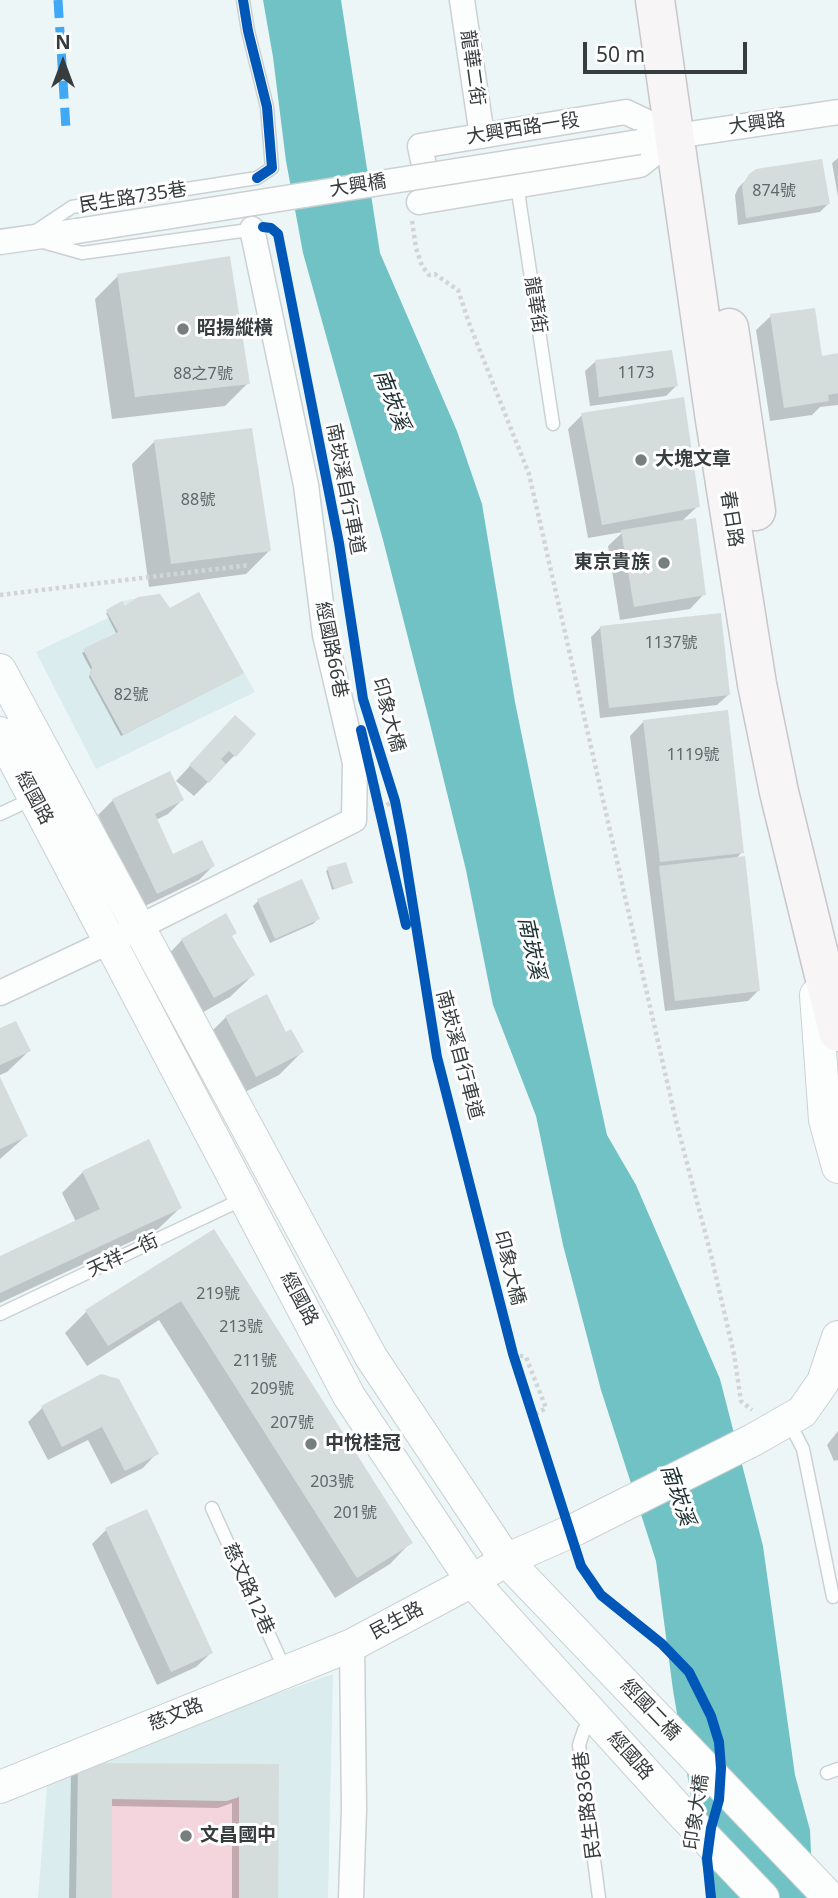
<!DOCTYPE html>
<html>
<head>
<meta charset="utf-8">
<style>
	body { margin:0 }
	#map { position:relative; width:838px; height:1898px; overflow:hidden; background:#edf6f7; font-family:"Noto Sans",sans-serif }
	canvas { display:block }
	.north { position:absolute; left:28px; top:28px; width:70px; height:70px; -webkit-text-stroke:5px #fff; paint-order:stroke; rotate:0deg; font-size:19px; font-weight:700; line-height:28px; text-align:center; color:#373d3e }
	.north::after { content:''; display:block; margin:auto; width:24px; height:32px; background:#373d3e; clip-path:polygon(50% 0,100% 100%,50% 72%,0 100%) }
	.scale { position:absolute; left:583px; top:42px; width:164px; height:32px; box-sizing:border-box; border:4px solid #373d3e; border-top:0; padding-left:9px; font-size:21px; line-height:24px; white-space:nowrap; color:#373d3e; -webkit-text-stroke:5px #fff; paint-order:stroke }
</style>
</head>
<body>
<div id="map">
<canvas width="838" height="1898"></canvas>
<div class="north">N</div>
<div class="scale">50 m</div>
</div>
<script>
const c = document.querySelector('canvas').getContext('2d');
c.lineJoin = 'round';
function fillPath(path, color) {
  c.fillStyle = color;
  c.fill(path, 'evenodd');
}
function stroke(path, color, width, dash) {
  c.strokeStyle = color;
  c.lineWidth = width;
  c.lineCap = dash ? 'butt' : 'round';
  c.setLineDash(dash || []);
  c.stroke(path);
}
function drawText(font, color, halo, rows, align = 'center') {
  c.font = font + ' "Noto Sans","Noto Sans TC",sans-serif';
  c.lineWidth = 6;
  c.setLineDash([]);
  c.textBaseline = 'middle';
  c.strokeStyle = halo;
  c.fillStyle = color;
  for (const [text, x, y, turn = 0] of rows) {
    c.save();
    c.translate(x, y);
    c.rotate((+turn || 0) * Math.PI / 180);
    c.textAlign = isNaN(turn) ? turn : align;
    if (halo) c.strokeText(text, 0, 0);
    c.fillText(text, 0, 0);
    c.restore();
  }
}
fillPath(new Path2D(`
	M199,592l56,100 -159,77 -60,-117 74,-35 -4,-7 16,-9 38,-7 10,14z
	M333,1674l-5,224h-290l10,-124z`), '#daeced');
fillPath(new Path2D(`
	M234,1797h5v101h-127v-99l115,2z`), '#f4d4dd');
fillPath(new Path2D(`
	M263,0h78l39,253 77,178 25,73 33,198 39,191 53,242 29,50 84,194 43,167 32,229 15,55 3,68h-105l-35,-208 -17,-129 -55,-171 -38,-145 -27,-129 -43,-111 -27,-135 -37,-150 -46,-180 -80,-287 -17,-92 -13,-104z`), '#71c2c5');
fillPath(new Path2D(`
	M838,158v39l-6,-34z
	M746,180l82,24 -8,8 -82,13 -3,-30 3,-7z
	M118,276l130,107 -23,23 -113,13 -17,-120z
	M771,316l50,42 17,-3v50l-18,2 -8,8 -42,6 -14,-91z
	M596,361l80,25 -10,10 -76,10 -5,-35z
	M582,415l116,91 -17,16 23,72 -14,15 -70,11 -12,-74 15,-14 -35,6 -20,-109z
	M155,441l114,110 -23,23 -97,13 -17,-123z
	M124,608l45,2 71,65 -119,61 -32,-59 2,-7 -9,-17 35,-18 -11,-22z
	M601,627l127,68 -11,10 -117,13 -9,-81z
	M644,721l98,131 -6,7 22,132 -10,10 -83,10 -35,-275z
	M221,732l14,23 -41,41 -18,-15z
	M113,800h69l-14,14 -12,6 17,36 40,10 -14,14 -56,27 -45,-92z
	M328,869l23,14 -19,7 -6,-19z
	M258,901l60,18 -5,5 -43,19 -17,-37z
	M231,937l22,38 -23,22 -39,22 -31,-56 22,-23z
	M226,1017l59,17 17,18 -23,23 -46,23 -30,-58z
	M0,1030l29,21 -22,21 -7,3z
	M0,1081l26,55 -26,23z
	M83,1172l97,36 -22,21 -158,74v-45l76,-36 -14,-29z
	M214,1232l197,310 -21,22 -55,34 -176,-278 -72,46 -22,-33 22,-22z
	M101,1376l56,77 -14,15 -32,16 -23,-44 -40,20 -20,-38 14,-14z
	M838,1431v29l-4,1 -7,-16z
	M106,1530l105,123 -15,14 -39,18 -65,-141z
	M278,1765l-1,133h-45v-95l-14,5 -107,-2v92h-42l2,-125z`), '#0003');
fillPath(new Path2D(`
	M822,159l8,45 -84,14 -4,-32 7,-12 7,-5z
	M230,256l20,128 -115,13 -18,-123z
	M815,308l7,48 16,-3v40l-10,2 1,6 -45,7 -14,-94z
	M672,350l6,36 -79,11 -4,-37z
	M684,397l16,110 -98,18 -21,-112z
	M252,428l19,123 -100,13 -17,-124z
	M696,518l10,77 -72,12 -13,-77z
	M199,592l45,81 -121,62 -33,-60 2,-8 -9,-18 35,-17 -12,-22 16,-9 3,5 13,-9 22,-3 10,14z
	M721,613l9,82 -121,13 -9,-82z
	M728,710l16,143 -84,9 -17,-142z
	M235,715l21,19 -20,23 -7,-6 -8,8 5,5 -17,19 -20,-18z
	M170,771l14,29 -29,14 18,40 29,-14 13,26 -58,28 -45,-95z
	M745,856l15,135 -85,10 -16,-135z
	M346,862l7,21 -19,6 -7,-22z
	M302,879l18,40 -45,20 -18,-40z
	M226,913l11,20 -5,3 23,39 -41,23 -33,-59z
	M267,994l19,38 5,-3 13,23 -48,25 -31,-61z
	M16,1021l15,30 -31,14v-37z
	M0,1077l28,59 -28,13z
	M149,1139l33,69 -182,85v-37l100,-47 -18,-38z
	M214,1229l199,314 -56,35 -176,-277 -73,45 -23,-36z
	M101,1374l18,5 40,75 -34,17 -23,-44 -40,20 -21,-41z
	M147,1509l66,144 -42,19 -66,-144z
	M78,1763l201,1 -1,134h-39v-101l-12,4 -115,-2v99h-36z`), '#d5dcdc');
const service = new Path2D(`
	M517,185l36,239
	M36,231l36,-24 185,-29 15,-10 -5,-61 -19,-76 -5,-31
	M43,242l39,11 174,-24
	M0,814l34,-16
	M0,1314l245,-116
	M788,1420l15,29 30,148
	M212,1508l73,162
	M594,1717l-10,13 -5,15 20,153
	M827,1773l11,-4`);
const minor = new Path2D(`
	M462,0l20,136
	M662,138l176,-26
	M419,202l221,-37 36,-29 -50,-24 -206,34 11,53
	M0,242l77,-11
	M0,993l125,-59 229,-114 1,-57 -30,-128 -19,-150 -54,-256
	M351,1898l3,-89 -2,-164`);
const tertiary = new Path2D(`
	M0,670l371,687 135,203 324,338
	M0,733l349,663 123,185 207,229 84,88
	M816,995l9,125 13,47
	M0,1787l352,-142 120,-64 34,-21 70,-31 177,-89 49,-28 21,-30 15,-45`);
const primary = new Path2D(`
	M655,0l60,420 42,264 22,108 59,240
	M729,328l27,183`);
stroke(service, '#cbd1d2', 15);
stroke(minor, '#cbd1d2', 27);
stroke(tertiary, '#cbd1d2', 34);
stroke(primary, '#c8c6c8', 41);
stroke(new Path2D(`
	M412,221l4,27 6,18 7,9 6,-1 23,16 11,33 60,151 147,647 35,134 23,99 7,47 11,9
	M0,595l250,-30
	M374,811l21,-10
	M513,1354l13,3 20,51 -10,6`), '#d2d5d6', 4.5, [3.5, 3.5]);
stroke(service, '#fcfefe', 12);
stroke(minor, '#fcfefe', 24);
stroke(tertiary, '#fcfefe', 32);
stroke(primary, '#f7f5f6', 38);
const minorBridge = new Path2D(`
	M77,231l562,-89`);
stroke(minorBridge, '#cbd1d2', 27, []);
stroke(minorBridge, '#fcfefe', 24);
stroke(new Path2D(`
	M58,0l8,129`), '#3fa9f5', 9, [18, 9]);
stroke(new Path2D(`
	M243,0l5,31 19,76 5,61 -15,10
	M263,227l8,1 7,6 61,309 24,156 32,102 7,36 35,220 76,297 68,212 20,29 61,49 27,28 22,44 8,26 2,26 -2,32 -8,28 -4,30 4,40
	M361,730l45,195`), '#0057b8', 10);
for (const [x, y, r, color] of [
	[183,329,7,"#777e7f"],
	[641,460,7,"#777e7f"],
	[664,563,7,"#777e7f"],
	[311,1444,7,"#777e7f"],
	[186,1836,7,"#777e7f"]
]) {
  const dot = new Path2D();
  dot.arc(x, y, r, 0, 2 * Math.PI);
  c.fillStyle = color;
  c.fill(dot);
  stroke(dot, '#fff', 2.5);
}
drawText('16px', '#606667', null, [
	["874號",774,191],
	["1173",636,373],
	["88之7號",203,374],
	["88號",198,500],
	["1137號",671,643],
	["82號",131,695],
	["1119號",693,755],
	["219號",218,1294],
	["213號",241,1327],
	["211號",255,1361],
	["209號",272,1389],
	["207號",292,1423],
	["203號",332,1482],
	["201號",355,1513]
]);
drawText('19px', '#373d3e', '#fff', [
	["龍華二街",472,68,82],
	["大興路",757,124,-8],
	["大興西路一段",523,129,-9],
	["大興橋",358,186,-9],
	["民生路735巷",133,198,-9],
	["龍華街",535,305,81],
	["南崁溪自行車道",345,489,79],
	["春日路",731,519,81],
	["經國路66巷",331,650,79],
	["印象大橋",388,715,75],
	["經國路",34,798,62],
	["南崁溪自行車道",459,1055,75],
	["天祥一街",123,1256,-25],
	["印象大橋",509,1268,76],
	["經國路",299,1299,62],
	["慈文路12巷",248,1589,66],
	["民生路",397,1621,-28],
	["經國二橋",650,1710,46],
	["慈文路",176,1715,-22],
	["經國路",630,1756,48],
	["民生路836巷",588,1805,-97],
	["印象大橋",697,1812,-82]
]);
drawText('bold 19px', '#373d3e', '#fff', [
	["昭揚縱橫",197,329],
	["大塊文章",655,460],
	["東京貴族",650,563,"right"],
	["中悅桂冠",325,1444],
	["文昌國中",200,1836]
], 'left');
drawText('italic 21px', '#1a2d2e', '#fff', [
	["南崁溪",391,400,69],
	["南崁溪",531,948,78],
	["南崁溪",677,1495,71]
]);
</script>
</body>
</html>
